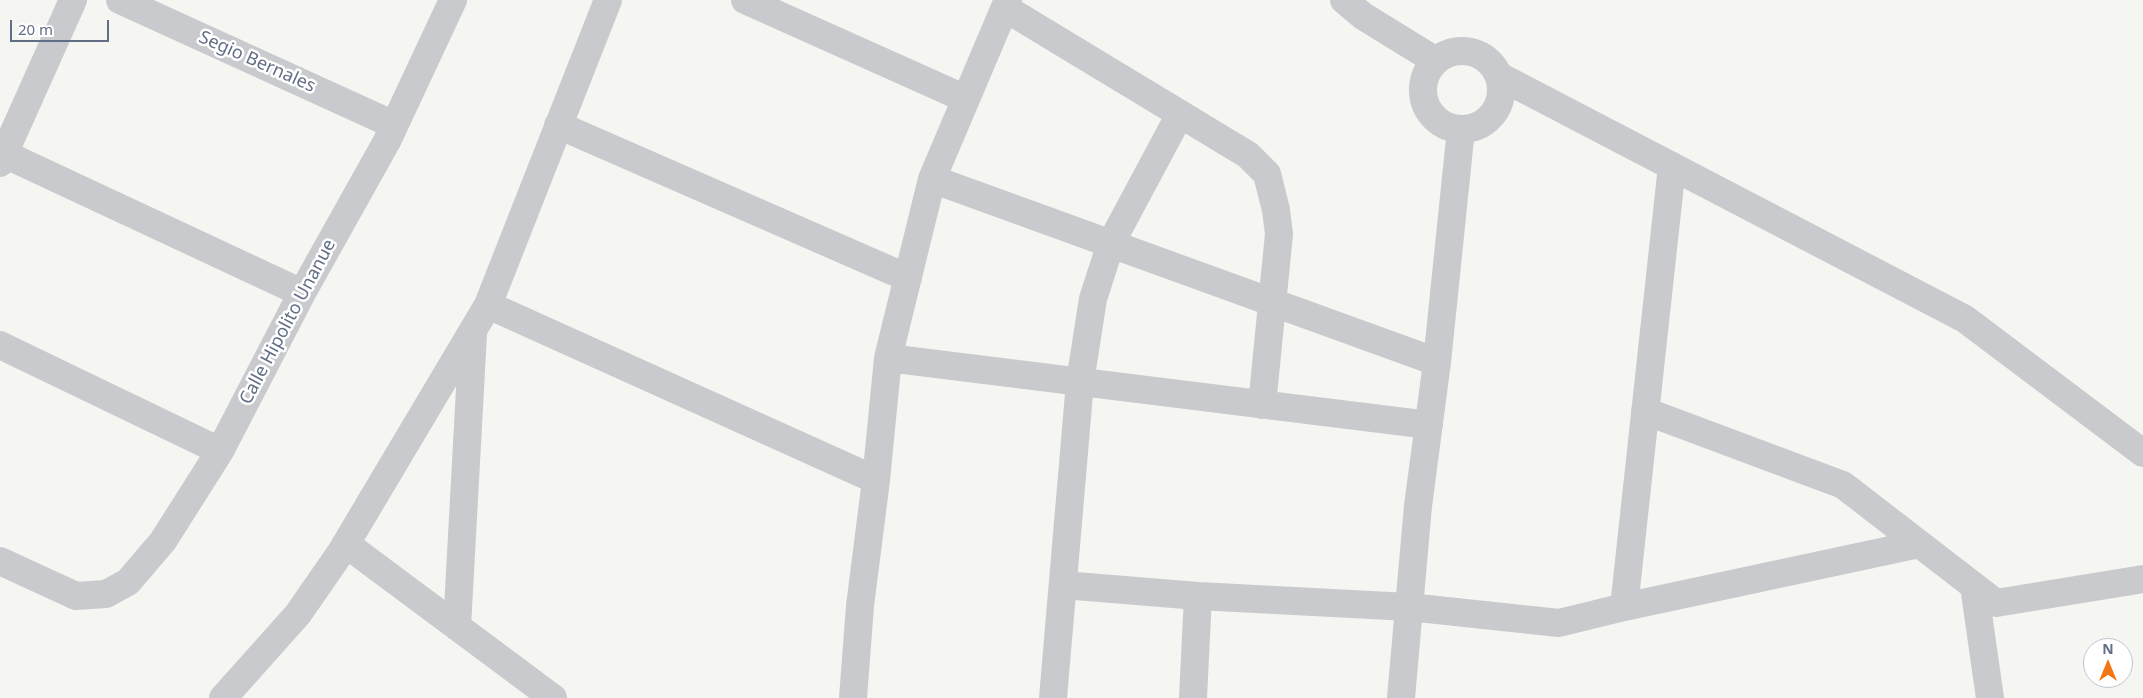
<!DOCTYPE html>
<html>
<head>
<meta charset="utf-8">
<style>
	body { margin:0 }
	#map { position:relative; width:2143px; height:698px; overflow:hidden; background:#f5f6f1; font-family:"Noto Sans",sans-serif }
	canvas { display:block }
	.north { position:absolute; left:2083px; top:638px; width:50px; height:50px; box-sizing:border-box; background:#fff; border:1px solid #c0c5ce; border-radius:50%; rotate:0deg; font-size:14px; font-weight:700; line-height:20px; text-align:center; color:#626e85 }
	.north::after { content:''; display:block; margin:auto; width:18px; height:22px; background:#f27616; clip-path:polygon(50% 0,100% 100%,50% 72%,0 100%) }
	.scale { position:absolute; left:10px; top:20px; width:99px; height:22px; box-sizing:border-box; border:2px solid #626e85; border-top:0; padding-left:6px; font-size:15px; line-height:18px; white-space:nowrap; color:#626e85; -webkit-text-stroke:4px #fff; paint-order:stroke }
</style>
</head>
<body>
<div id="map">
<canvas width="2143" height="698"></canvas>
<div class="north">N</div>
<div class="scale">20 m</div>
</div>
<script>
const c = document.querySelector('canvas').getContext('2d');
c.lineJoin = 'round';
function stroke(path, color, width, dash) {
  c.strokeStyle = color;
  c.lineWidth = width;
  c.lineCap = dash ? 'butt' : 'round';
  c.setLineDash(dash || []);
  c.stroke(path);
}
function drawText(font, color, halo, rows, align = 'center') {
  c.font = font + ' "Noto Sans",sans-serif';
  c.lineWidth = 5;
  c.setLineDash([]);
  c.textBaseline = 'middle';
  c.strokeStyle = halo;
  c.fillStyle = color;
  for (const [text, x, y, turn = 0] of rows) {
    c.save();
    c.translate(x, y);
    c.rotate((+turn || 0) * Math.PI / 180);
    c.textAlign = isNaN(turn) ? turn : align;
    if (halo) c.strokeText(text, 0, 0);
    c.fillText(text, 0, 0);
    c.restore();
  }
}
stroke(new Path2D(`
	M120,0l274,125
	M745,0l221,99
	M1344,0l19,16 73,45
	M1005,8l243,147 19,19 9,36 3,24 -17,171
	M1423 90a39 39 0 1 1 78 0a39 39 0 1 1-78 0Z
	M1499,76l466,243 178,134
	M558,125l350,153
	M0,152l302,141
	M0,163l73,-163
	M932,179l505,183
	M488,305l388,175
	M0,345l220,106
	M888,358l541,67
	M1645,411l198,74 153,118 147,-24
	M346,544l207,154
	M0,561l76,35 30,-2 22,-12 35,-41 57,-90 82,-158 85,-152 66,-141
	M1063,585l135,11 211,11 150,16 65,-16 295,-63
	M1974,586l16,112
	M1624,607l48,-441
	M457,627l16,-293
	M223,698l75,-84 43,-62 147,-247 120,-305
	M853,698l7,-92 16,-126 12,-122 44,-179 76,-179
	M1053,698l27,-316 13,-83 18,-56 69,-129
	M1193,698l5,-102
	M1401,698l17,-192 19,-144 24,-233`), '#c8cace', 28);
drawText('18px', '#626e85', '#fff', [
	["Segio Bernales",257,62,24],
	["Calle Hipolito Unanue",288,322,-62]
]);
</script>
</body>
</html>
